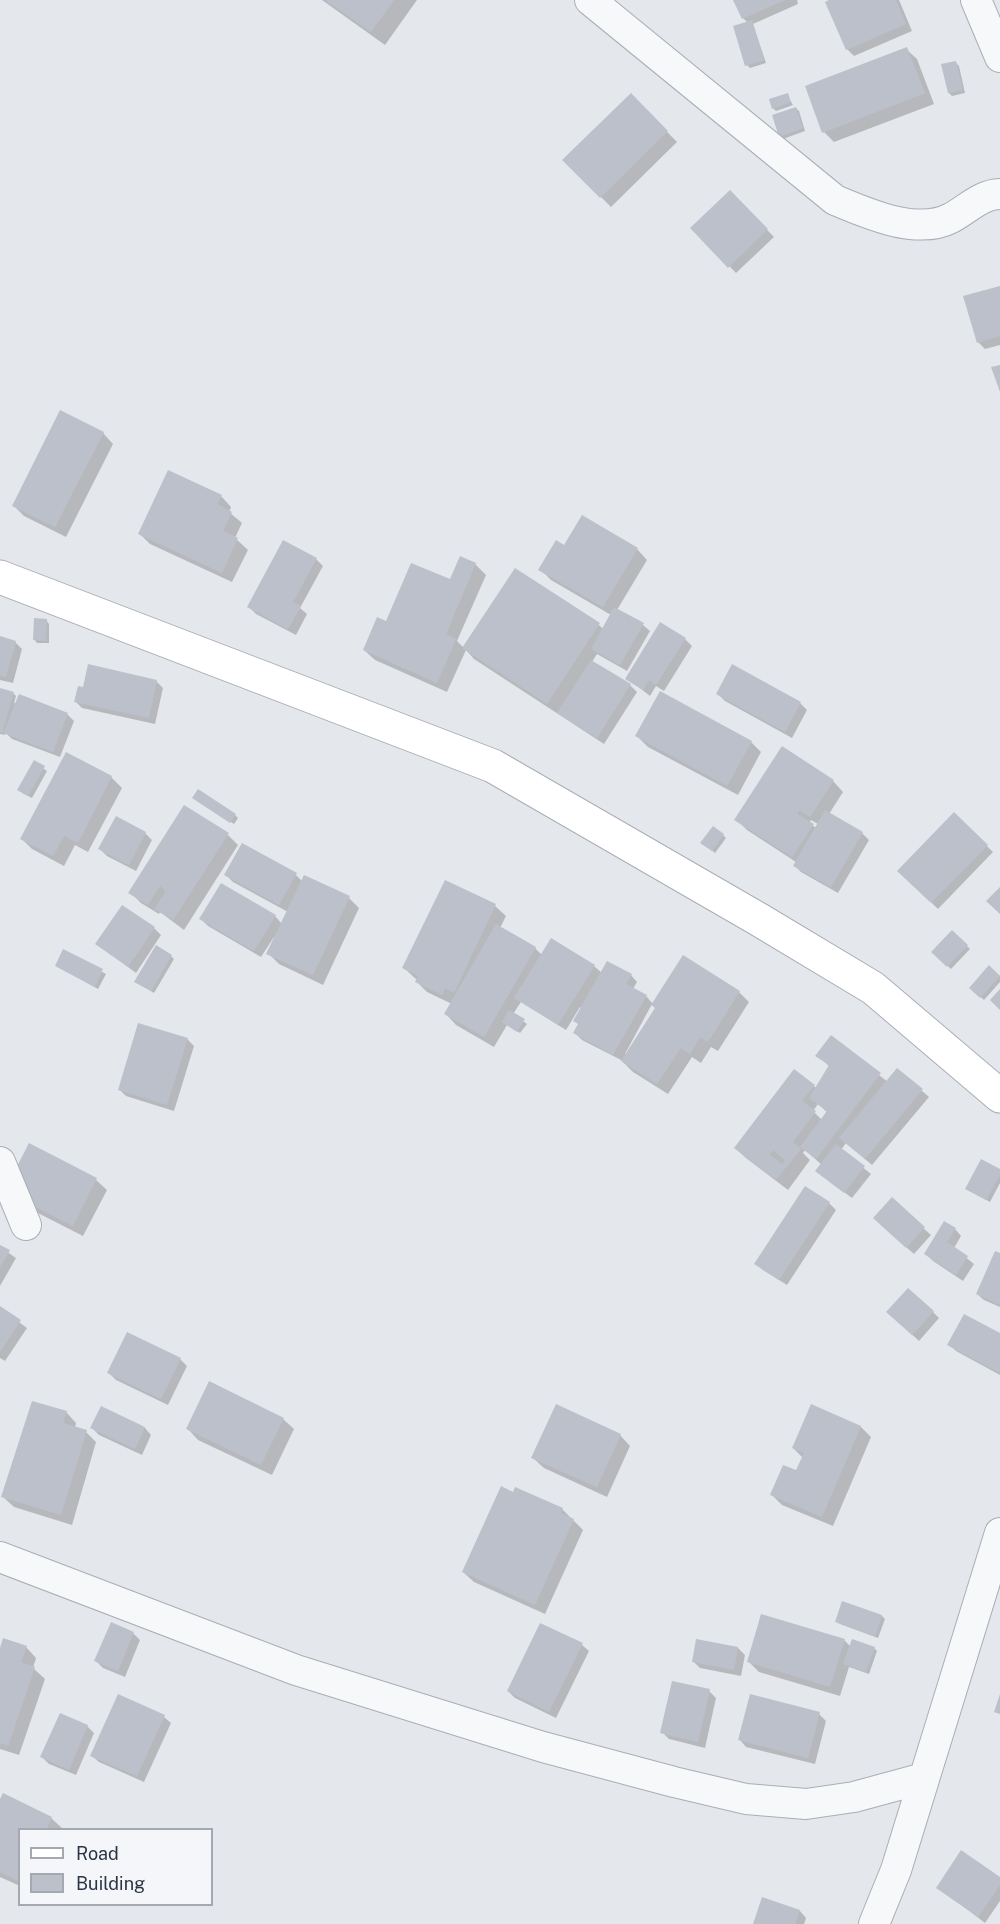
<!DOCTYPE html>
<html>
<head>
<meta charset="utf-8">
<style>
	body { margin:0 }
	#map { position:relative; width:1000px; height:1924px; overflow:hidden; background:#e4e7ec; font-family:"Public Sans",sans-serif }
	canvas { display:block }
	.legend { position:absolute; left:18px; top:1828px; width:195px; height:78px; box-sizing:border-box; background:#f4f6f9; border:2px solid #a4a8b1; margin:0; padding:8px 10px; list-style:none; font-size:18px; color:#2b3445 }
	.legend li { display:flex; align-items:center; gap:12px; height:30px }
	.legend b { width:30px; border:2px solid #a4a8b1 }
</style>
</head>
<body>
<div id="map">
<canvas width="1000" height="1924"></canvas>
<ul class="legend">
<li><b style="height:8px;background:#fff"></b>Road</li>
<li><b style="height:16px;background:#bbc0ca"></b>Building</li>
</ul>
</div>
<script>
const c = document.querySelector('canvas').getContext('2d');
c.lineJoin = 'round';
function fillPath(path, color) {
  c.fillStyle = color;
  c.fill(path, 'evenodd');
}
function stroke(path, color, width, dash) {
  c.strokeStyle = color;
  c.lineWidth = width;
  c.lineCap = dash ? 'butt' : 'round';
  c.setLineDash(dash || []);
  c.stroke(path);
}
fillPath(new Path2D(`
	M322,0h95l-32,45z
	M735,0h62l1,4 -45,20 13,39 -16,5 -3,-3 1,-42 -5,-5z
	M833,0h66l13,31 -58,25 -7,-7z
	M906,49l11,10 17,45 -100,38 -10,-10z
	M956,63l3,3 6,27 -13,3 -3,-3z
	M631,95l46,47 -66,65 -47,-47z
	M787,95l6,10 -17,6 -3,-3z
	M796,108l3,3 6,20 -22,8 -3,-3z
	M730,192l44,45 -38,36 -44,-45z
	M1000,287v58l-15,4 -7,-7z
	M103,433l10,11 -47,93 -42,-21 -10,-10z
	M221,496l10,11 -2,5 13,11 -7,15 13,12 -16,32 -82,-38 -10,-10z
	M565,547l72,2 10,11 -30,50 26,15 7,6 -23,40 -30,-17 -5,8 38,23 7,7 -33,52 -130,-85 -8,-9 -19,42 -72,-32 -11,-10 22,-27 65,-42 10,-23 14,6 11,11 -29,66 7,7 135,-23 4,4 8,-14 -60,-35 -11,-11z
	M316,559l7,7 -23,42 7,6 -11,21 -40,-21 -7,-7z
	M46,620l3,4v19h-12l-3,-4z
	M0,638l15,4 7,7 -9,34 -13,-3z
	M685,639l7,7 -28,45 -8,-5 -6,10 -23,-18z
	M733,667l67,36 7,7 -15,28 -67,-37 -7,-7z
	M156,681l7,7 -8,36 -73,-16 -7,-7 9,-13z
	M0,689l13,4 3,3 -2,7 53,11 7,7 -14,36 -48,-18 -6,-6 -1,2 -5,-1z
	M637,736l114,6 10,10 -23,43 -90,-48z
	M34,762l13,9 -15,27 -10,-5z
	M111,777l11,11 -34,64 -13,-7 -11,21 -32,-17 -10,-10z
	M833,781l10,11 -14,22 33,19 7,7 -31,53 -37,-21 -7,-7 2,-3 -49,-32 -11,-11zM811,820l7,4 -2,4 -7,-5z
	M197,800l38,15 3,3 -4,6z
	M954,814l39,38 -55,57 -39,-38z
	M145,833l7,7 -16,31 -29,-15 -7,-7z
	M228,835l10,10 -54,85 -24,-18 -1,2 -18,-11 -11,-11z
	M723,835l3,3 -11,15 -10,-8z
	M226,875h70l6,6 47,17 10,10 -36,77 -44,-21 -11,-11 8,-15 -2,-1 -13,20 -53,-31 -7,-7 74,-3 7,8 6,-12 -55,-30z
	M445,882l50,24 11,10 -6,12 35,20 7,7 52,11 8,7 29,2 6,7 -4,7 13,7 7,8 86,-12 10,10 -31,49 -7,-4 -10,16 -9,-6 -24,37 -35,-22 -12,-12 -39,-20 -7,-7 4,-8 3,-16 -2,-2 -14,23 -45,-28 -8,12 14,10 -7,9 -13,-8 -13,22 -38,-22 -10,-11 6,-10 -25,-12 -10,-10v-2l-13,-12zM652,1004l5,4 -30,47 -2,-1z
	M154,928l7,7 -25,38 -39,-29z
	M952,932l18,17 -19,20 -18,-17z
	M64,951l42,23 -8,15 -42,-23z
	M171,956l3,3 -20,34 -15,-9z
	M989,967l11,9v6l-16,18 -13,-12z
	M831,1038l57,44 10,-12 31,27 -57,68 -26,-22 -5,7 30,24 -19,24 -28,-21 -2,-12 -17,-15 -2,3 7,7 -22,30 -42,-32 -11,-10 79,-62 3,3 13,-22 -13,-12zM818,1104l10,9 -6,7 -9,-9z
	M187,1039l7,7 -20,65 -48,-15 -7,-7z
	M1000,1170v13l-10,19 -20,-11z
	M96,1180l11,10 -24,46 -53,-27 -10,-11z
	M892,1200l39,35 -17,19 -33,-29z
	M829,1203l7,7 -49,75 -24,-15 -7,-7z
	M955,1229l6,7 -7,12 20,16 -11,17 -30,-20 -7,-7z
	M0,1247l16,11 -16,28z
	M1000,1255v52l-16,-7 -7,-6z
	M0,1308l27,20 -22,33 -5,-3z
	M933,1312l6,6 -20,23 -24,-22z
	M1000,1335v40l-44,-24 -7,-7z
	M180,1359l7,7 -19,39 -52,-25 -7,-7z
	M102,1408l43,20 6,7 -9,20 -43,-20 -7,-7z
	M66,1412l10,11 -1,5 11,4 10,10 -24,83 -58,-18 -11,-10z
	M283,1419l11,10 -22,46 -74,-35 -10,-11z
	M861,1427l10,10 -38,89 -51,-21 -10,-10 25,-23 6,-14 -10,-10z
	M620,1435l10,11 -23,51 -63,-29 -11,-10z
	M562,1509l21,21 -38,84 -71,-32 -11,-10z
	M882,1616l3,3 -7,19 -38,-14 -3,-3z
	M133,1633l7,7 -15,37 -22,-9 -7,-7z
	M844,1640l7,7 23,1 3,3 -8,23 -20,-7 -9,29 -81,-24 -11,-11z
	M582,1645l7,6 -33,67 -41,-20 -7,-7z
	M26,1647l10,11 -3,10 12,11 -26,76 -19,-6v-96z
	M738,1648l7,7 -4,21 -41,-8 -7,-7z
	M709,1691l7,7 -11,50 -36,-9 -7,-7z
	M819,1714l7,7 -11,43 -69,-17 -6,-7z
	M164,1717l7,6 -27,59 -45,-20 -7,-6z
	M87,1726l7,7 -18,42 -27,-11 -7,-7z
	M0,1802l51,16 11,10 -42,2v56l-20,-9z
	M1000,1878v23l-15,22 -47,-36z
	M800,1911l6,7 -2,6h-50z`), '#0003');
fillPath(new Path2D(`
	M325,0h69l-23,32z
	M733,0h52l-43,19z
	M829,0h67l10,24 -60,26 -21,-48z
	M752,20l12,40 -19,6 -12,-40z
	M907,47l18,46 -103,40 -17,-47z
	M956,61l7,29 -15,3 -7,-29z
	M631,93l37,38 -68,67 -38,-38z
	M788,93l3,9 -19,7 -3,-10z
	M796,107l7,21 -24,9 -7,-22z
	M730,190l38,39 -40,39 -38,-40z
	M1000,286v50l-23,7 -14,-47z
	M1000,365v27l-9,-25z
	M60,410l44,22 -49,95 -43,-21z
	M168,470l54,25 -5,9 15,8 -9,19 15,7 -16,35 -84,-39z
	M582,515l56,33 -35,59 -65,-37 18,-30 8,5z
	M283,540l34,18 -24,44 8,4 -13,23 -41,-22z
	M460,556l16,7 -30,71 10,5 -19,44 -74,-33 14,-33 9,4 25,-58 39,16z
	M515,568l85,55 -53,81 -85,-56z
	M614,607l30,16 -24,42 -29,-16z
	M34,618l13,1 -1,22 -13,-1z
	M660,622l26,16 -30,47 -7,-5 -6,10 -18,-11z
	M0,636l16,5 -10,36 -6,-1z
	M591,660l40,24 -34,54 -40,-25z
	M88,664l69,16 -8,38 -75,-16 4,-16 5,1z
	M732,664l69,38 -16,30 -69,-38z
	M0,688l14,4 -12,41 -2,-1z
	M660,691l92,50 -25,45 -92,-50z
	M19,694l49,19 -15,39 -50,-19z
	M782,746l52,34 -24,37 -10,-7 -3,4 17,10 -22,33 -58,-37z
	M66,752l46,24 -34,67 -14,-7 -11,20 -33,-17z
	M34,760l11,6 -17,30 -11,-6z
	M198,789l38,25 -6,9 -38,-25z
	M184,805l45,28 -56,87 -19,-11 12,-18 -6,-5 -12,19 -20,-12z
	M825,810l38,22 -32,55 -38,-21z
	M954,812l34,33 -57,58 -34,-32z
	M116,816l30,16 -17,33 -31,-16z
	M713,826l11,8 -12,17 -12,-8z
	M242,843l55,30 -18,32 -55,-30z
	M304,875l46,21 -37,79 -47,-21z
	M445,880l51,24 -42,89 -9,-5 -3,7 -27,-13 3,-6 -16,-8z
	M221,883l55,32 -22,36 -55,-32z
	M1000,887v27l-14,-13z
	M122,905l33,22 -27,40 -33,-23z
	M496,924l40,23 -52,90 -40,-23z
	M952,930l16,15 -21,22 -16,-15z
	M551,938l44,27 -37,60 -44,-27z
	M156,945l16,10 -21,36 -17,-9z
	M63,949l40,20 -8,18 -40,-21z
	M683,955l57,36 -32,51 -8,-5 -10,17 -9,-6 -24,36 -36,-23 34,-53 -4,-3z
	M607,961l25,13 -6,10 21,11 -34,60 -40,-22 5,-9 -5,-3z
	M989,965l11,11 -20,22 -11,-10z
	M1000,989v21l-10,-10z
	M509,1010l16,9 -8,13 -15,-10z
	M138,1023l50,15 -21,67 -49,-15z
	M831,1035l50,38 -65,86 -16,-12 27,-36 -18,-13 20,-33 -14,-9z
	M897,1068l26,21 -58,70 -26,-21z
	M794,1069l21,16 -13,16 14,10 -23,31 8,7 -25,31 -42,-32zM773,1150l12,10 -3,4 -12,-9z
	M29,1143l68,35 -24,48 -55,-28 -8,-18z
	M836,1144l29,22 -21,27 -29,-22z
	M981,1159l19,10v6l-14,25 -21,-11z
	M805,1186l25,16 -51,78 -25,-16z
	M892,1197l33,30 -19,21 -33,-30z
	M944,1221l12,7 -9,14 21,14 -12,19 -32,-21z
	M0,1245l10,5 -10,18z
	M995,1251l5,2v52l-24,-11z
	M908,1288l26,23 -22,24 -26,-23z
	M0,1306l21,14 -21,32z
	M964,1314l36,19v40l-53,-28z
	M127,1332l54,26 -20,41 -54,-26z
	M209,1381l75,37 -23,47 -75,-36z
	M32,1401l35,10 -4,12 24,7 -26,85 -60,-18z
	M556,1404l65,30 -24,53 -66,-29z
	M811,1404l50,22 -39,91 -52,-22 13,-30 13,5 8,-17 -12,-5z
	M101,1406l44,21 -10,22 -45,-21z
	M501,1486l12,6 2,-5 48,21 -2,5 13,6 -39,86 -73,-33z
	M842,1601l40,14 -7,21 -40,-14z
	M761,1614l84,25 -15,48 -83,-25z
	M111,1622l23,10 -16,39 -24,-10z
	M540,1623l43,20 -34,69 -42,-21z
	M3,1638l24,8 -6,16 14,5 -27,79 -8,-3v-95z
	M696,1639l42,8 -4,23 -42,-8z
	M852,1639l23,8 -9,25 -23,-8z
	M672,1681l38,8 -12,53 -38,-9z
	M118,1694l47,21 -28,61 -47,-20z
	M750,1694l70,18 -12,46 -70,-18z
	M1000,1694v20l-6,-2z
	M60,1713l28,12 -19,45 -29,-13z
	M3,1793l49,24 -6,13h-26v52l-20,-10v-73z
	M961,1850l39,27v8l-22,32 -42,-29z
	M762,1897l38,13 -5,14h-42z`), '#bbc0ca');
const minor = new Path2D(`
	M590,0l245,200c31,13 82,36 116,18 15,-8 31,-24 49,-24
	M976,0l24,57
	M0,1162l26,63
	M0,1557l296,113 247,77 131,35 72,17 60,5 48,-7 70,-19
	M874,1924l22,-54 104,-337`);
const secondary = new Path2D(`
	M0,577l493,189 265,153 115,69 127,108`);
stroke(minor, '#a9aeb7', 32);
stroke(secondary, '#a9aeb7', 35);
stroke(minor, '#f7f8fa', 30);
stroke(secondary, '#fff', 33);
</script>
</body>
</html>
